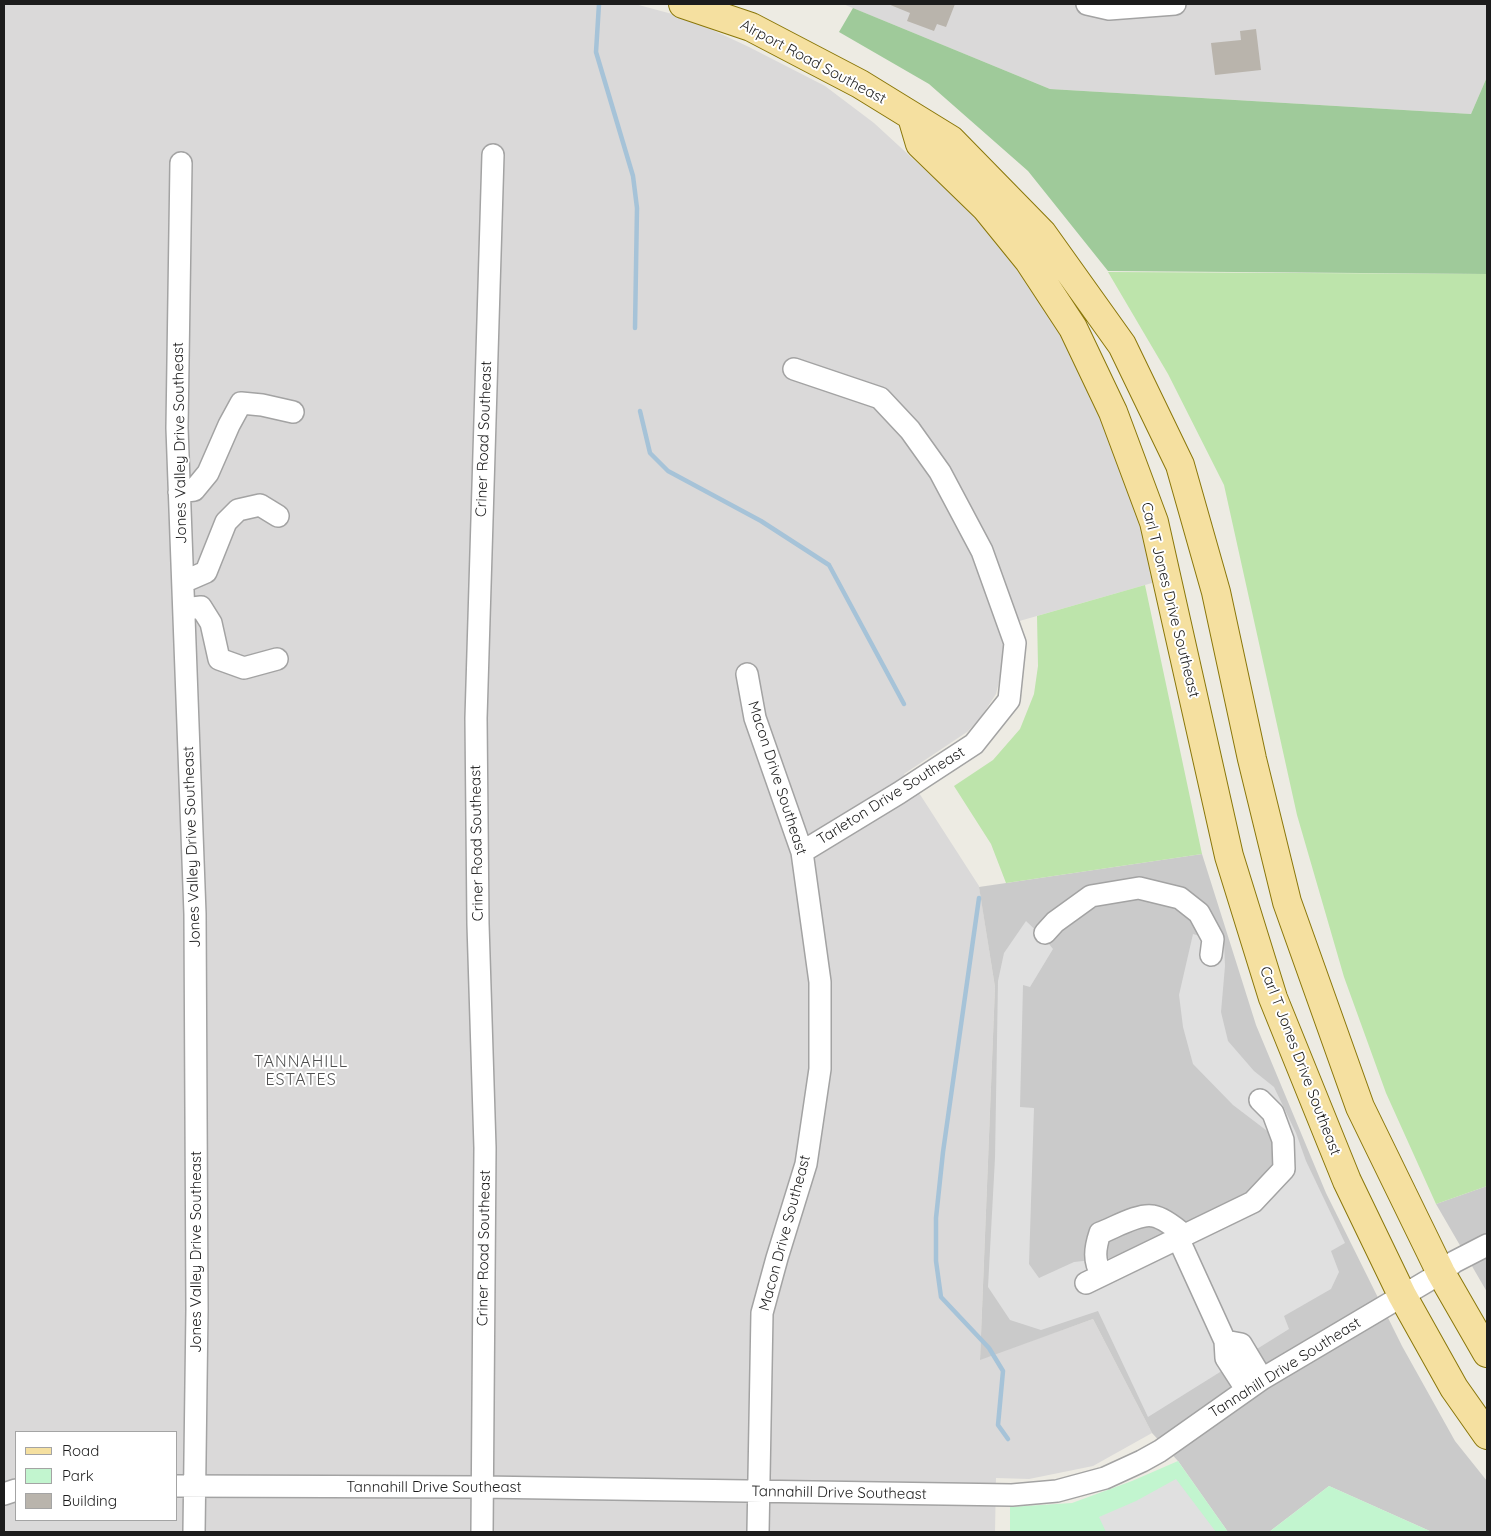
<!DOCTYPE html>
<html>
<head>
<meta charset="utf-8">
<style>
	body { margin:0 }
	#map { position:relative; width:1491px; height:1536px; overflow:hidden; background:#edebe3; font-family:Quicksand,sans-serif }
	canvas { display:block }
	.frame { position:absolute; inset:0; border:5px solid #1c1c1c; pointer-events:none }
	.legend { position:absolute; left:15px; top:1431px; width:162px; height:90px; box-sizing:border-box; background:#fff; border:1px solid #a4a4a4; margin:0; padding:6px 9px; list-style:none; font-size:15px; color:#1c1c1c }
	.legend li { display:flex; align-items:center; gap:10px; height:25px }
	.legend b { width:25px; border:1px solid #a4a4a4 }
</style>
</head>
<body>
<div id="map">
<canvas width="1491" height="1536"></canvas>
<div class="frame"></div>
<ul class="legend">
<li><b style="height:6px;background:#f5e0a0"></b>Road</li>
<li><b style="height:14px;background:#c2f5cf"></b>Park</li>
<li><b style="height:14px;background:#b9b4ac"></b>Building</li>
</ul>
</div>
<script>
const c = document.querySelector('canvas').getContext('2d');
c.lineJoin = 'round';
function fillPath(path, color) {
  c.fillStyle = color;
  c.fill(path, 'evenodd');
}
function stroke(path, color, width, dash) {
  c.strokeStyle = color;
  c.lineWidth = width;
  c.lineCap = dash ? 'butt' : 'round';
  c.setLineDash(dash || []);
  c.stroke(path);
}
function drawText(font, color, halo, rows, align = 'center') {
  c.font = font + ' Quicksand,sans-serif';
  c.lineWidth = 4;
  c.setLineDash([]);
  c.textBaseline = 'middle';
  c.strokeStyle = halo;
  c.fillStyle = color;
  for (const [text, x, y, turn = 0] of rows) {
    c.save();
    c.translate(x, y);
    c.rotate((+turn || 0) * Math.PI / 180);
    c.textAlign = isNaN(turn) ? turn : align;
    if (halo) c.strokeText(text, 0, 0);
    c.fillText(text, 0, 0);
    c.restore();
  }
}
fillPath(new Path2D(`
	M4,4h631l52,14 62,29 76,39 49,37 111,102 56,70 65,119 53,167 -157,45 3,19 -1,17 -8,32 -17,26 -12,12 -63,42 17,22 58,90 16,101 -15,372 113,-40 59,114 -59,33 -64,13 -33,-1 -1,54h-991zM16,1432h160v88h-160z
	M843,4h644v73l-16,37 -421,-25z`), '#dad9d9');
fillPath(new Path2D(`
	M1202,854l54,171 70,168 76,153 53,95 32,40v51h-55l-103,-46 -60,46h-41l-50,-71 -26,-28 -59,-114 -113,41 15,-373 -16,-100z
	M1487,1186v106l-51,-88z`), '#cacaca');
fillPath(new Path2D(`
	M1108,272l379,2v912l-51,18 -50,-111 -42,-116 -47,-162 -73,-330 -56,-111z
	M1145,585l57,269 -196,29 -15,-39 -37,-58 39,-26 27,-31 14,-35 4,-28 -1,-50z`), '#bde4ab');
fillPath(new Path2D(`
	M853,8l197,81 421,25 16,-37v197l-379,-3 -80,-100 -99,-87 -90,-52z`), '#9fca9a');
fillPath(new Path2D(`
	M1178,1461l50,71h-218v-25l62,-4 60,-22z
	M1329,1486l103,46h-163z`), '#c2f5cf');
fillPath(new Path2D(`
	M1026,921l19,18 8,10 -23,38 -7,-2 -3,122 14,1 -5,156 10,14 35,-16 36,-4 96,-41 48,-23 22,-29 3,-25 -46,-35 -40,-41 -10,-37 -4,-32 14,-61 31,9 1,23 -4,46 7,29 26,30 20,16 22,46 10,28 39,82 -14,8 8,21 -8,17 -47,27 5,13 -141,88 -50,-106 -57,19 -31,-10 -22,-33 7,-129 3,-177 6,-28z
	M1176,1479l40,53h-110l-7,-15 37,-16z`), '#e0e0e0');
stroke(new Path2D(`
	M599,4l-3,48 37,124 4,32 -2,120
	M640,411l10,42 18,18 93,50 68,44 75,139
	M979,898l-36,254 -7,66v43l5,36 48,51 14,23 -5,54 10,14`), '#a6c3d8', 4.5);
fillPath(new Path2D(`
	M888,4h67l-9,23 -9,-3 -3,7 -27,-10 3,-8z
	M1256,29l5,41 -46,5 -4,-32 30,-3 -1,-9z`), '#b9b4ac');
const minor = new Path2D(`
	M1087,4l22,5 66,-5
	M181,163l-4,265 18,486 2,395 -3,223
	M794,369l86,29 30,32 30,42 42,79 33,92 -6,57 -35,44 -75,49 -97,59
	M179,492l15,-2 14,-17 21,-48 12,-22 21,2 31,7
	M183,582l23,-10 20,-50 12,-12 22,-5 18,11
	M184,609l17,-2 10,16 8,36 25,9 33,-9
	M747,674l8,44 47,134 18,130v87l-14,95 -29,94 -15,55 -4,219
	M1045,933l10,-11 36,-26 48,-8 41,10 19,15 14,26 -2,16
	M1178,1238l47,103 1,17 20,31
	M1102,1275c-9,-14 -7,-27 -2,-42 14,-5 39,-20 53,-17 11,2 23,12 31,19
	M1086,1283l167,-81 31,-33 -1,-29 -10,-27 -13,-13
	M1225,1341l16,3 21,35
	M176,1486l305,1 531,8 45,-4 48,-13 37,-17 18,-10 102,-72 179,-106 13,-11 33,-17
	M4,1494l12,-4
	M482,1532l3,-384 -7,-224 -2,-206 17,-563`);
const major = new Path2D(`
	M683,4l68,23 109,57 91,56 91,93 80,112 58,120 36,127 36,167 35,143 73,205 81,166 46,80
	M912,117l8,27 66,64 43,53 44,67 40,84 41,110 75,334 44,142 74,183 55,114 52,93 33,47`);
stroke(minor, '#a3a3a3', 24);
stroke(major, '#8a770a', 30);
stroke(minor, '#fff', 21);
stroke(major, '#f5e0a0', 28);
drawText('15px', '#1c1c1c', '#fff', [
	["Airport Road Southeast",813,62,28],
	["Criner Road Southeast",484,439,-88],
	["Jones Valley Drive Southeast",180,443,-91],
	["Carl T Jones Drive Southeast",1170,600,76],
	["Macon Drive Southeast",777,778,72],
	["Tarleton Drive Southeast",891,796,-32],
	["Criner Road Southeast",477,843,-91],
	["Jones Valley Drive Southeast",192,847,-92],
	["Carl T Jones Drive Southeast",1300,1061,69],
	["Macon Drive Southeast",785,1233,-75],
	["Criner Road Southeast",484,1248,-89],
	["Jones Valley Drive Southeast",196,1252,-90],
	["Tannahill Drive Southeast",1285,1368,-32],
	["Tannahill Drive Southeast",434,1487],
	["Tannahill Drive Southeast",839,1493,1]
]);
c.letterSpacing = '1px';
drawText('16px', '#4f4f4f', '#fff', [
	["TANNAHILL",301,1062],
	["ESTATES",301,1080]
]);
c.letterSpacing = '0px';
</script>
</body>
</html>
